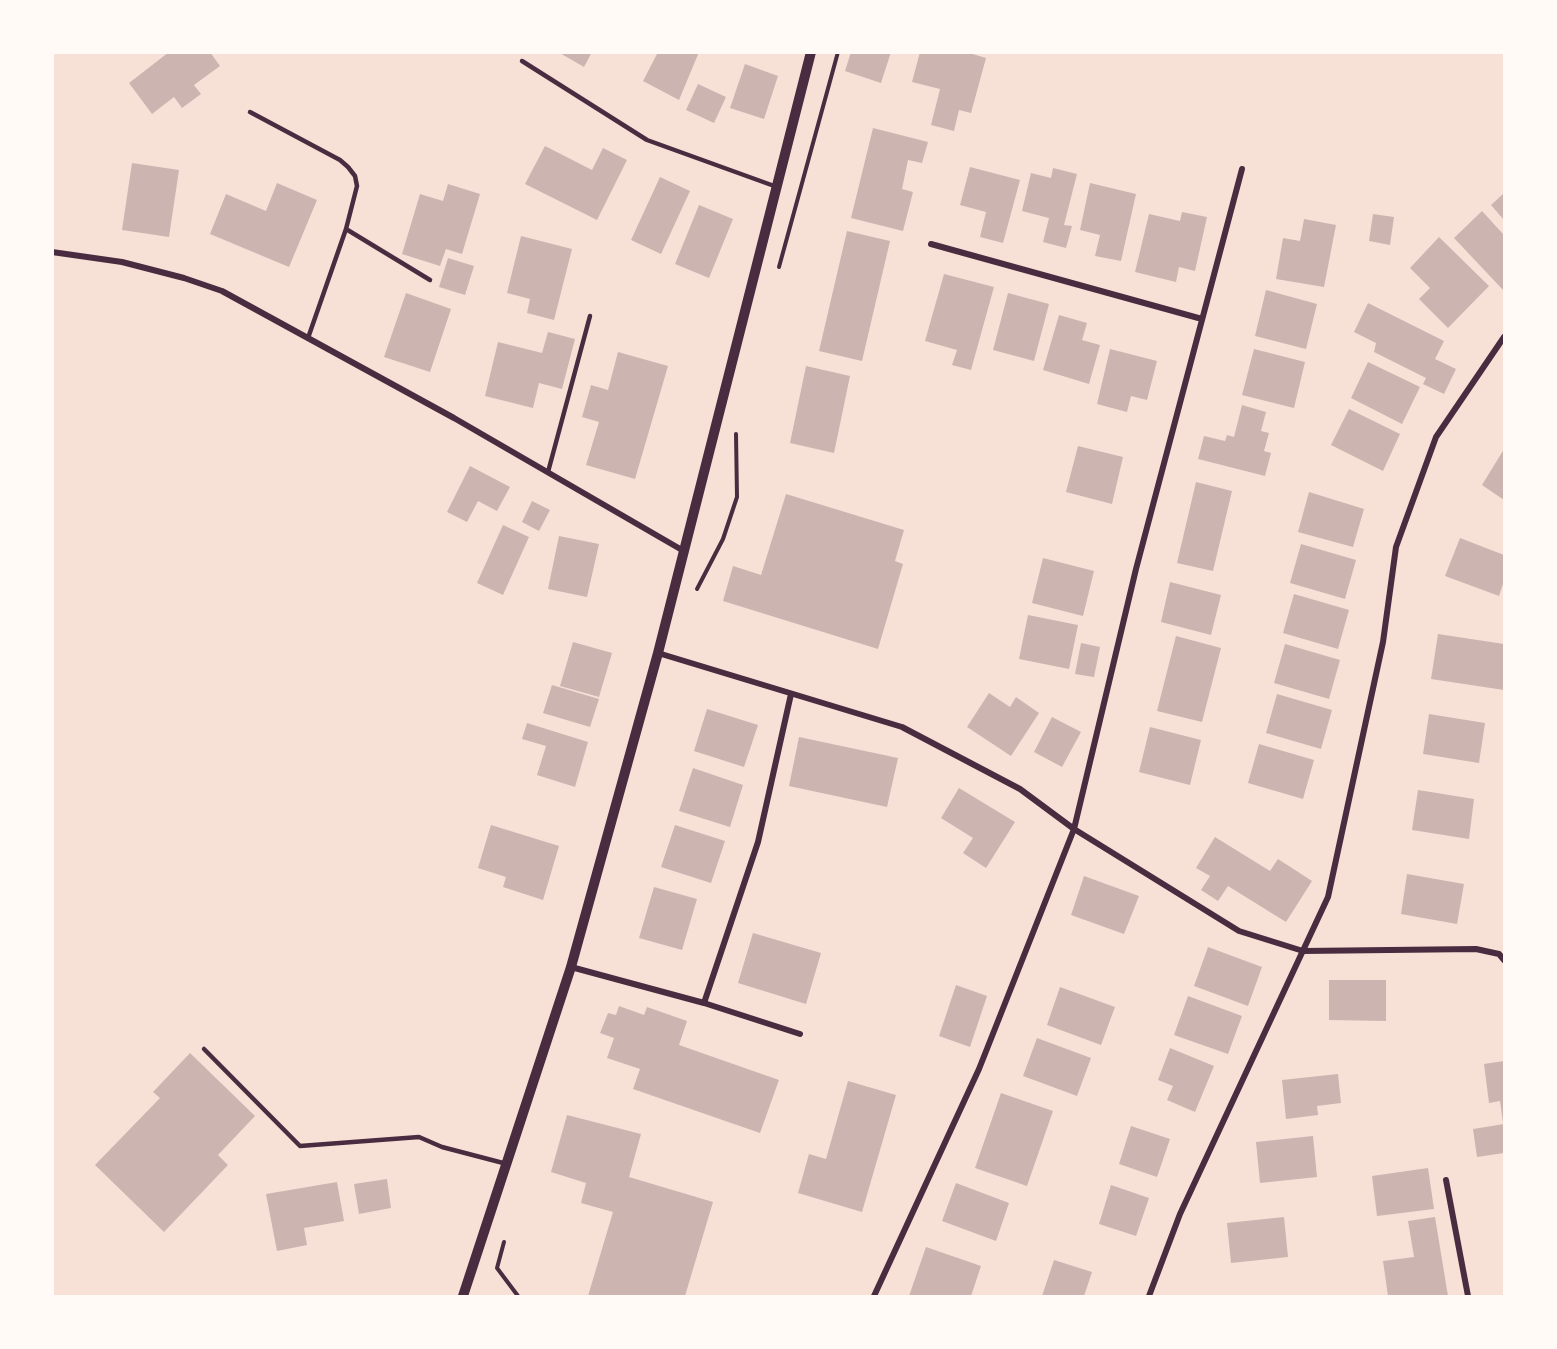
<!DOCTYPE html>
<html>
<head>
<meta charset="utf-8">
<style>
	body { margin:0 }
	#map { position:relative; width:1557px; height:1349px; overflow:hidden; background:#f7e1d7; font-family:Barlow,sans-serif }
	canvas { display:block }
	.frame { position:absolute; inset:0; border:54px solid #fffaf5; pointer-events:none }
</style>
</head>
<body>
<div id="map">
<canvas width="1557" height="1349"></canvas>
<div class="frame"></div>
</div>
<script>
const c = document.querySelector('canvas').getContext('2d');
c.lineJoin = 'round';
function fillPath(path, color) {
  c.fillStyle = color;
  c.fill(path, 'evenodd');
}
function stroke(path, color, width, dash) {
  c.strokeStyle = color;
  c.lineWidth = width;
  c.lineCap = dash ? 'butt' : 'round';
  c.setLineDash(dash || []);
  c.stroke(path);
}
fillPath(new Path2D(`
	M169,52h41l10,14 -26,19 7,9 -19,14 -8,-11 -22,17 -23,-31z
	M558,52h34l-8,15z
	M658,52h41l-20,48 -36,-19z
	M851,52h40l-10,31 -36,-12z
	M920,52h46l20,6 -15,55 -12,-3 -5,21 -23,-6 9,-36 -28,-7z
	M745,64l33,12 -14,43 -34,-11z
	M698,84l28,13 -12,26 -28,-13z
	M873,128l55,14 -6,21 -14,-3 -6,29 11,3 -10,39 -52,-13z
	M545,146l47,24 11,-22 24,12 -30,60 -72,-36z
	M132,163l47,7 -10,67 -47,-7z
	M970,167l50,13 -17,63 -23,-6 6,-25 -26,-7z
	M1053,168l24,6 -13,51 8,1 -6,22 -23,-6 6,-24 -27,-7 9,-38 20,5z
	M660,177l30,14 -29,63 -30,-14z
	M277,183l40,17 -28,67 -79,-33 16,-40 40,17z
	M1090,183l46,11 -15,67 -26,-5 5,-21 -20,-5z
	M448,184l32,10 -18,60 -16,-5 -6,17 -38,-12 18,-60 23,7z
	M1504,193v27l-13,-15z
	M699,205l34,14 -24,59 -34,-14z
	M1482,211l22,24v56l-50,-53z
	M1182,212l25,5 -12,54 -16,-4 -3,15 -41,-10 14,-58 31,7z
	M1373,214l21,3 -4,28 -21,-4z
	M1304,219l32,6 -12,62 -48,-8 7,-41 17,3z
	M847,231l43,10 -28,120 -43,-10z
	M521,236l51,13 -18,71 -27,-7 3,-14 -23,-6z
	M1439,237l50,49 -41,42 -29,-29 11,-11 -20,-20z
	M448,258l26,8 -9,29 -26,-8z
	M944,274l50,13 -23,83 -19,-5 5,-15 -32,-9z
	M1266,290l51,14 -11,45 -51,-13z
	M406,293l45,16 -21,63 -46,-15z
	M1008,293l41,11 -15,57 -41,-11z
	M1368,303l76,38 -9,18 21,10 -12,25 -21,-10 3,-6 -52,-26 2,-9 -22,-11z
	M1059,315l28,8 -5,17 18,5 -11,39 -46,-14z
	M548,332l27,7 -13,50 -23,-6 -6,25 -48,-12 13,-54 44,11z
	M1110,349l47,12 -10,39 -16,-4 -4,16 -30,-8z
	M1254,349l51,13 -11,46 -52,-13z
	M618,352l50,14 -33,113 -49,-14 13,-43 -17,-5 9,-32 17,5z
	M1368,362l52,25 -18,37 -51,-26z
	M806,366l44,10 -16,77 -44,-10z
	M1242,405l24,7 -5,19 8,2 -5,18 7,2 -6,23 -67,-17 6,-23 21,5 2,-6 7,2z
	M1349,409l51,25 -17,37 -52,-26z
	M1078,446l45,11 -11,47 -46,-12z
	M1504,449v51l-22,-15z
	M470,466l40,21 -13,24 -19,-10 -11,21 -20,-10z
	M1196,482l36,9 -19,80 -36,-8z
	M1309,492l55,17 -11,38 -55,-15z
	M786,494l118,36 -9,31 8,3 -25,85 -155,-48 10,-35 28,9z
	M532,501l18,9 -11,21 -17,-9z
	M503,525l26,12 -26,58 -26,-12z
	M559,536l40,8 -12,53 -39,-8z
	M1460,538l44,17v26l-5,15 -54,-20z
	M1301,544l55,16 -11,39 -55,-16z
	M1043,558l51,13 -11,45 -51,-13z
	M1170,582l51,13 -10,40 -50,-13z
	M1294,594l55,16 -11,39 -55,-16z
	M1028,615l50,10 -9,44 -50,-10z
	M1438,634l66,10v46l-73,-11z
	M1176,636l45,12 -19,74 -45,-11z
	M573,642l39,11 -13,44 -39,-11z
	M1081,643l19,4 -6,30 -19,-3z
	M1285,644l55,16 -11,39 -55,-16z
	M552,685l47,14 -9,28 -47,-14z
	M989,693l21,14 6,-10 23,16 -28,43 -44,-29z
	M1277,694l55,16 -11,39 -55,-16z
	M707,709l51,16 -14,42 -50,-16z
	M1429,714l56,9 -6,40 -56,-9z
	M1052,717l29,15 -19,35 -28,-15z
	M527,723l61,19 -13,45 -38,-12 9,-29 -24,-7z
	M1150,727l51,13 -11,45 -51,-13z
	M799,737l99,21 -11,49 -98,-21z
	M1259,744l55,16 -11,39 -55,-16z
	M693,768l50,17 -13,42 -51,-16z
	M959,788l56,34 -29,46 -23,-15 10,-15 -32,-20z
	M1418,790l56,9 -5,40 -57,-9z
	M491,825l68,21 -16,54 -40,-13 3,-10 -28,-9z
	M675,825l50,16 -14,42 -50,-16z
	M1215,837l55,34 8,-12 34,22 -26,41 -58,-36 -10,15 -17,-11 9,-14 -14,-8z
	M1407,874l57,10 -7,40 -56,-10z
	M1084,876l55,20 -15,38 -53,-19z
	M654,887l43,12 -15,51 -43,-12z
	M753,933l68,20 -15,51 -68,-21z
	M1208,947l54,20 -14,39 -54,-20z
	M1329,980h57v41l-57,-1z
	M956,985l31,11 -17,51 -31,-11z
	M1060,987l55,20 -14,38 -54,-20z
	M1188,996l54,20 -14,38 -54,-19z
	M619,1006l25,9 3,-8 40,14 -8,24 100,35 -19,53 -127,-44 7,-20 -33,-11 7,-20 -14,-5 8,-20 8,2z
	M1037,1038l54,20 -14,38 -54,-20z
	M1170,1048l44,18 -19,46 -28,-12 6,-14 -15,-6z
	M190,1053l65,63 -37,39 10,10 -64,67 -69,-67 65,-67 -7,-6z
	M1504,1061v62h-1l-3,-22 -11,2 -5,-39z
	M1338,1074l3,29 -24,3 1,9 -32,4 -4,-39z
	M848,1081l48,14 -34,117 -64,-19 11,-39 17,5z
	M1001,1093l52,18 -26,75 -52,-18z
	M567,1115l74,19 -12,43 84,25 -28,94h-97l25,-84 -32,-9 5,-20 -35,-11z
	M1504,1124v29l-27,4 -4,-28z
	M1131,1126l39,13 -13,38 -38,-13z
	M1313,1136l4,41 -57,6 -4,-41z
	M1428,1168l6,41 -57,7 -5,-40z
	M387,1179l4,29 -32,6 -5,-30z
	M337,1182l7,39 -40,7 3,17 -30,6 -11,-57z
	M956,1183l53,20 -13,38 -54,-20z
	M1111,1185l38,13 -13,38 -37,-12z
	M1284,1217l4,40 -57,6 -4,-40z
	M1435,1217l13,79h-60l-5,-35 31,-4 -6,-36z
	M926,1247l55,19 -10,30h-62z
	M1054,1260l38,12 -8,24h-42z`), '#ccb4b1');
stroke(new Path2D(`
	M779,267l59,-215
	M697,589l26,-50 14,-42 -1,-63
	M504,1242l-7,26 21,28`), '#4a2c40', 4);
stroke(new Path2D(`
	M522,61l125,79 130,47
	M250,112l90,48 8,7 7,9 2,10 -11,43 -38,109
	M346,229l84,51
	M548,472l42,-156
	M204,1049l96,97 119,-9 23,10 65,17`), '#4a2c40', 4.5);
stroke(new Path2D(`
	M931,244l271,75
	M52,252l70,10 62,16 38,13 232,127 228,132
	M658,653l244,74 118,62 54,40 165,102 64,20 173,-2 23,5 5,6
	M571,967l133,36 96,31
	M704,1003l54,-161 33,-148
	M1446,1180l22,116
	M874,1296l105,-227 95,-240 62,-260 106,-400
	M1149,1296l31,-82 148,-317 55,-255 13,-95 40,-110 68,-100`), '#4a2c40', 6);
stroke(new Path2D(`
	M463,1296l108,-329 87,-314 153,-601`), '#4a2c40', 10);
</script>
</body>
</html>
